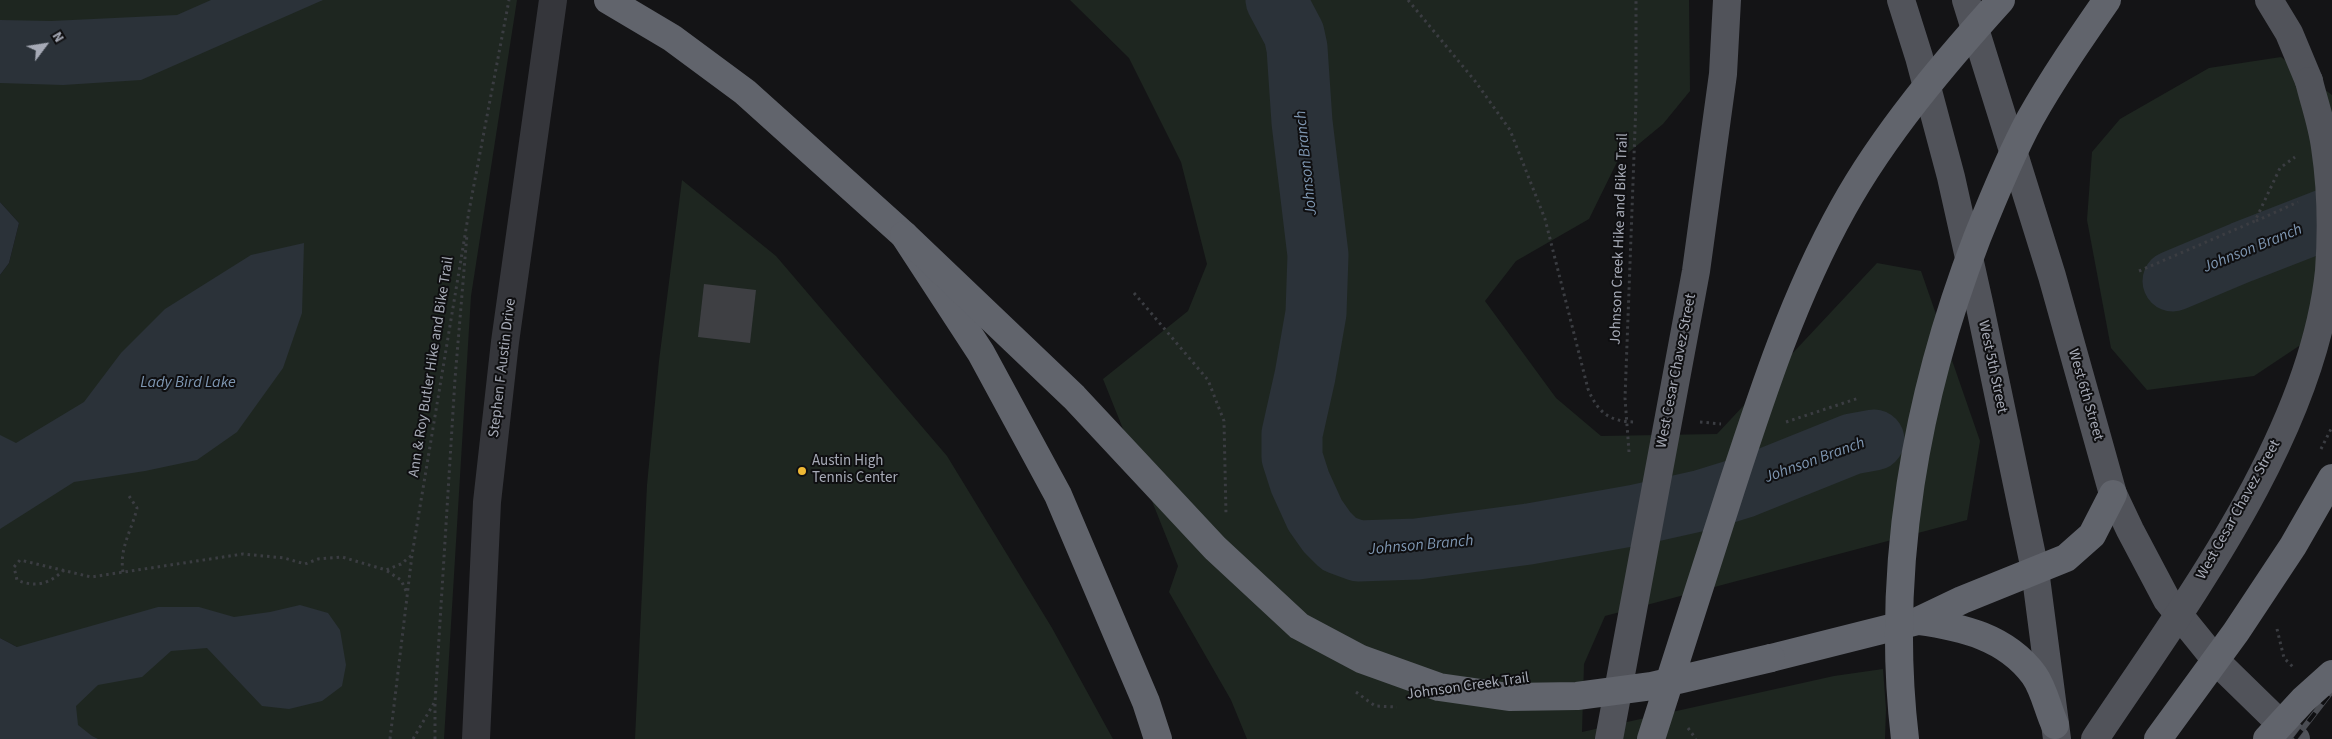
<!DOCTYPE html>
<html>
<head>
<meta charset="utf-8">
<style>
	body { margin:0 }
	#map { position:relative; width:2332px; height:739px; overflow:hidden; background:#141416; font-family:"Source Sans 3",sans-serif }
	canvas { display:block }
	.north { position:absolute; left:20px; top:20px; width:50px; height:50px; -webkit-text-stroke:4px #0f0f11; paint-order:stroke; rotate:59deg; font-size:14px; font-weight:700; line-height:20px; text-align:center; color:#a6aab6 }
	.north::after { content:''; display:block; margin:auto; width:18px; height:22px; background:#a6aab6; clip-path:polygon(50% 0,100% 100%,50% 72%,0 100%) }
</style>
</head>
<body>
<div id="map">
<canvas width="2332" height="739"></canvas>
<div class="north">N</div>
</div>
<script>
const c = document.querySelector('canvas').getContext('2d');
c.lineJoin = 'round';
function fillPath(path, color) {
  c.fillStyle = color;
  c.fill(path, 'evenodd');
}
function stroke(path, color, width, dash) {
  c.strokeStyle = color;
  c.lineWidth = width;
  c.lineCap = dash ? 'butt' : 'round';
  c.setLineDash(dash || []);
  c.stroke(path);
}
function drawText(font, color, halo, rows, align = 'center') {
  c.font = font + ' "Source Sans 3",sans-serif';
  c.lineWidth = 4;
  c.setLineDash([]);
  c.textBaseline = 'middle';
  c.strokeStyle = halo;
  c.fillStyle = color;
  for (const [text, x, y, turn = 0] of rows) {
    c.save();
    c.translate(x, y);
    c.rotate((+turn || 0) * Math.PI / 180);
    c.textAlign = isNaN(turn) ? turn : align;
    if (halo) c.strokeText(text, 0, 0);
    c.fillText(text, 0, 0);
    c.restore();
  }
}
fillPath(new Path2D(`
	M0,0h517l-46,296 -27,443h-444l17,-92 -17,-9v-363l9,-12 10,-40 -19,-21z
	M1070,0h619l1,91 -27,33 -46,38 -28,57 -73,42 -31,40 71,97 45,38 116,-2 160,-171 44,8 59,170 -13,79 -362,96 -21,48 -2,68 252,-56 49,-7 3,40 -1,30h-638l-16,-39 -62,-108 9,-26 -75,-187 85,-68 19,-47 -26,-102 -52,-104z
	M2281,57l51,38v229l-78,52 -107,14 -36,-42 -24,-128 5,-68 28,-33 89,-51z
	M682,180l94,76 171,200 105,172 61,111h-478l12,-254 12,-124z`), '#1e2620');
fillPath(new Path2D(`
	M211,0h112l-182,80 -78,5 -63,-2v-63l51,1 126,-6z
	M0,202l19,21 -10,40 -9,12z
	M304,243l-2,70 -19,55 -46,64 -40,28 -52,11 -71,11 -74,47v-94l16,8 68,-41 37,-49 44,-44 86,-54z
	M300,605l28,8 12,17 6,35 -4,21 -20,15 -33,8 -27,-3 -55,-58 -36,3 -29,26 -44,8 -22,21 2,19 14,11 6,3h-98v-101l17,9 141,-40h41l35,10 36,-5z`), '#2b3239');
stroke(new Path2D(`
	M1276,0l18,34 3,14 5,74 16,133 -2,58 -11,63 -13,58v23l8,25 15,33 12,17 12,12 19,7 59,-2 112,-15 107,-19 67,-15 42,-13 107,-43 22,-4
	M2173,281l69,-29 90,-35`), '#2b3239', 61);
fillPath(new Path2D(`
	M704,284l52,6 -6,53 -52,-6z`), '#3e3f43');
stroke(new Path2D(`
	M1408,0l67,81 35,49 35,89 43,170c10,24 22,33 48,33
	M2256,221l42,-19
	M2139,271l116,-50 25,-53 15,-11
	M1134,293l74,87 16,41 2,93
	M1700,422l21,2
	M1786,422l73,-24
	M2321,449l11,-22
	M1629,452l-4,-54 11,-296v-102
	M64,570c-15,14 -28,18 -47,10l-3,-13 6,-7 71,17 152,-23 41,4 21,6 13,-5 24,-2 44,13 15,-6 11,-9
	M387,571l14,9 6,13
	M123,572c-4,-24 9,-42 14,-64l-8,-12
	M2277,629l7,29 10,10
	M1356,692l19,14 22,1
	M1688,728l8,11
	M390,739l22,-184 57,-344 40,-211
	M413,739l21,-36
	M435,739v-36l20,-324 12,-145`), '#3b3d42', 3, [2.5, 4]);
stroke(new Path2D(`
	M476,739l11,-237 18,-160 48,-342`), '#35363b', 28);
stroke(new Path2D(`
	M1901,0l18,57 32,120 29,130 55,263 22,169
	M1966,0l86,276 61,218 17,36 37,70 51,63 78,76
	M2269,0l20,33 20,48`), '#51535a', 28);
stroke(new Path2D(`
	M608,0l64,38 73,54 159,143 77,118 77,142 88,207 12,37
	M1918,621c44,6 88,16 116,54 10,14 14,35 21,50
	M1771,658l147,-37 44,-21 104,-42 26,-23 21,-41`), '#61646c', 28);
const rail = new Path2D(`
	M2295,739l37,-48`);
stroke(rail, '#4a4c52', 5.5);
stroke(rail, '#0f0f11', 4, [11]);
stroke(new Path2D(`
	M1609,739l87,-468 27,-197 4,-74
	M2095,739c90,-135 217,-303 234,-468 3,-41 2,-84 -4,-124 -3,-23 -11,-45 -16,-66`), '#51535a', 28);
stroke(new Path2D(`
	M904,235l170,162 141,151 84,78 62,33 78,28 70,10 68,-1 75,-10 119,-28
	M1651,739c27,-85 54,-169 81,-253 31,-95 62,-190 111,-278 41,-74 101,-145 158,-208
	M1905,739c-20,-170 11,-343 72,-501 16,-40 33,-82 53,-119 23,-41 50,-80 77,-119
	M2158,739l78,-107 57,-86 39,-68
	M2267,739l36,-39 29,-26`), '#61646c', 28);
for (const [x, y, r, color] of [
	[802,471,5,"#eeb834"]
]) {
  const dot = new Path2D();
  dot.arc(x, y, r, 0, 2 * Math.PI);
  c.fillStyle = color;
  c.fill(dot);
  stroke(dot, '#0f0f11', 2);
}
drawText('15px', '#a6aab6', '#0f0f11', [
	["Johnson Creek Hike and Bike Trail",1620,239,-88],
	["Ann & Roy Butler Hike and Bike Trail",432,367,-81],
	["West 5th Street",1992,367,78],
	["Stephen F Austin Drive",503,368,-83],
	["West Cesar Chavez Street",1677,371,-79],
	["West 6th Street",2085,395,74],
	["West Cesar Chavez Street",2239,510,-61],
	["Johnson Creek Trail",1468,687,-8]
]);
drawText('15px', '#a6aab6', '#0f0f11', [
	["Austin High",812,462],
	["Tennis Center",812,479]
], 'left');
drawText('italic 16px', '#7e96b1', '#0f0f11', [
	["Johnson Branch",1307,163,-96],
	["Johnson Branch",2253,249,-22],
	["Lady Bird Lake",188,383],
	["Johnson Branch",1815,461,-20],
	["Johnson Branch",1421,546,-5]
]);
</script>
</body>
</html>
